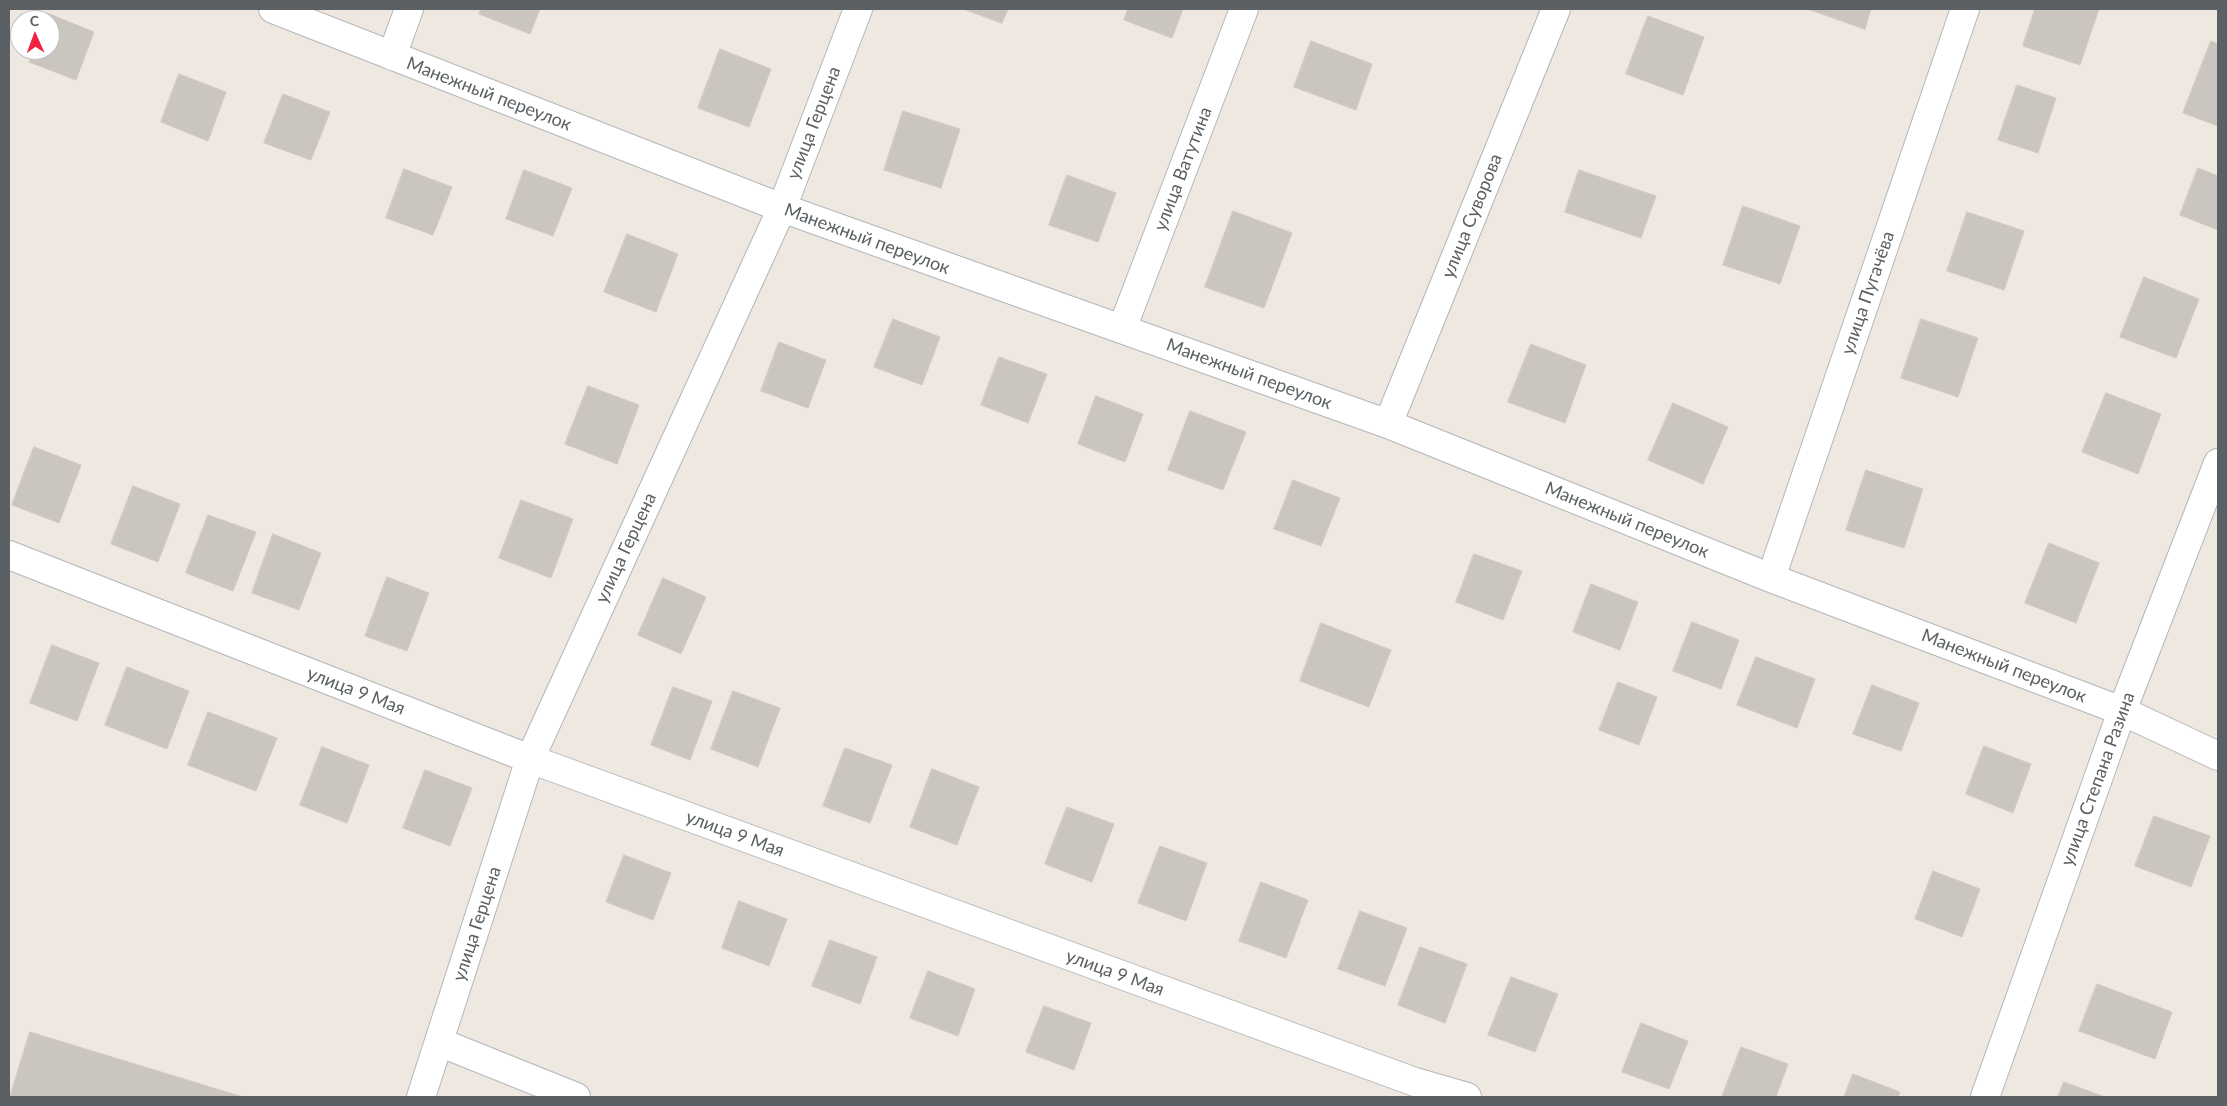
<!DOCTYPE html>
<html>
<head>
<meta charset="utf-8">
<style>
	body { margin:0 }
	#map { position:relative; width:2227px; height:1106px; overflow:hidden; background:#eee8e1; font-family:Lato,sans-serif }
	canvas { display:block }
	.frame { position:absolute; inset:0; border:10px solid #5a6063; pointer-events:none }
	.north { position:absolute; left:10px; top:10px; width:50px; height:50px; box-sizing:border-box; background:#fff; border:1px solid #bdbfc1; border-radius:50%; rotate:358deg; font-size:14px; font-weight:700; line-height:20px; text-align:center; color:#5a6063 }
	.north::after { content:''; display:block; margin:auto; width:18px; height:22px; background:#f32241; clip-path:polygon(50% 0,100% 100%,50% 72%,0 100%) }
</style>
</head>
<body>
<div id="map">
<canvas width="2227" height="1106"></canvas>
<div class="frame"></div>
<div class="north">С</div>
</div>
<script>
const c = document.querySelector('canvas').getContext('2d');
c.lineJoin = 'round';
function fillPath(path, color) {
  c.fillStyle = color;
  c.fill(path, 'evenodd');
}
function stroke(path, color, width, dash) {
  c.strokeStyle = color;
  c.lineWidth = width;
  c.lineCap = dash ? 'butt' : 'round';
  c.setLineDash(dash || []);
  c.stroke(path);
}
function drawText(font, color, halo, rows, align = 'center') {
  c.font = font + ' Lato,sans-serif';
  c.lineWidth = 5;
  c.setLineDash([]);
  c.textBaseline = 'middle';
  c.strokeStyle = halo;
  c.fillStyle = color;
  for (const [text, x, y, turn = 0] of rows) {
    c.save();
    c.translate(x, y);
    c.rotate((+turn || 0) * Math.PI / 180);
    c.textAlign = isNaN(turn) ? turn : align;
    if (halo) c.strokeText(text, 0, 0);
    c.fillText(text, 0, 0);
    c.restore();
  }
}
const building = new Path2D(`
	M481,9h59l-10,25 -51,-20z
	M964,9h44l-6,14z
	M1128,9h55l-11,29 -48,-18z
	M1808,9h63l-6,20z
	M2035,9h64l-19,56 -57,-19z
	M47,13l47,19 -18,48 -47,-18 4,-12h17v-30h-5z
	M1648,16l56,21 -21,58 -57,-21z
	M1311,41l61,23 -16,46 -62,-23z
	M2211,41l7,3v82l-35,-13z
	M720,49l51,20 -22,58 -51,-19z
	M179,74l47,18 -18,49 -47,-19z
	M2017,85l39,13 -18,55 -40,-13z
	M283,94l47,18 -19,48 -47,-17z
	M903,111l57,18 -19,59 -57,-18z
	M2198,168l20,8v54l-38,-15z
	M404,169l48,18 -19,48 -47,-17z
	M524,170l48,18 -19,48 -47,-17z
	M1579,170l77,26 -15,42 -76,-26z
	M1067,175l49,18 -18,49 -49,-17z
	M1743,206l57,20 -20,58 -57,-19z
	M1233,211l59,22 -28,75 -59,-21z
	M1967,212l57,19 -20,59 -57,-19z
	M627,234l51,20 -22,58 -52,-20z
	M2144,277l55,22 -23,59 -56,-21z
	M893,319l47,18 -18,48 -48,-18z
	M1921,319l57,19 -20,59 -57,-19z
	M779,342l47,18 -18,48 -47,-17z
	M1531,344l55,21 -21,58 -57,-21z
	M999,357l48,17 -19,49 -47,-18z
	M588,386l51,19 -22,59 -52,-20z
	M2106,393l55,21 -23,60 -56,-22z
	M1096,396l47,18 -18,48 -47,-18z
	M1673,403l55,24 -25,57 -55,-24z
	M1190,411l56,21 -23,58 -55,-20z
	M34,447l47,18 -22,58 -47,-18z
	M1866,470l57,19 -19,59 -58,-18z
	M1293,480l47,18 -19,48 -47,-17z
	M133,486l47,18 -22,58 -47,-18z
	M521,500l52,19 -22,59 -52,-20z
	M208,515l48,17 -23,59 -47,-18z
	M273,534l48,19 -22,57 -47,-17z
	M2049,543l50,20 -23,60 -51,-20z
	M1474,554l48,17 -19,49 -47,-18z
	M387,577l42,16 -22,58 -42,-15z
	M663,578l43,19 -25,57 -43,-19z
	M1591,584l47,18 -18,48 -47,-18z
	M1692,622l47,18 -18,49 -48,-18z
	M1321,623l70,27 -22,57 -69,-26z
	M52,645l47,18 -22,58 -47,-18z
	M1756,657l59,22 -18,49 -60,-23z
	M127,667l62,24 -22,58 -62,-24z
	M1618,682l39,15 -18,48 -40,-15z
	M1872,685l47,18 -18,48 -48,-17z
	M673,687l39,14 -22,59 -39,-15z
	M733,691l47,17 -22,59 -47,-18z
	M208,712l69,26 -21,53 -68,-26z
	M1984,746l47,18 -18,49 -47,-19z
	M322,747l47,18 -22,58 -47,-18z
	M845,748l47,17 -22,58 -47,-17z
	M932,769l47,18 -22,58 -47,-18z
	M425,770l47,18 -22,58 -47,-18z
	M1067,807l47,17 -22,58 -47,-18z
	M2154,816l56,20 -19,51 -56,-21z
	M1160,846l47,17 -21,58 -48,-18z
	M624,855l47,18 -18,47 -47,-18z
	M1933,871l47,18 -18,48 -47,-18z
	M1261,882l47,18 -22,58 -47,-17z
	M739,901l48,18 -18,47 -47,-18z
	M1360,911l47,17 -22,58 -47,-17z
	M830,940l47,17 -17,47 -48,-18z
	M1420,947l47,17 -22,59 -47,-18z
	M928,971l47,18 -17,47 -48,-18z
	M1511,977l47,17 -23,58 -47,-17z
	M2097,984l75,28 -17,47 -76,-28z
	M1044,1006l47,17 -17,47 -48,-18z
	M1641,1023l47,18 -19,48 -47,-17z
	M30,1032l213,65h-233z
	M1741,1047l47,17 -12,33h-54z
	M1853,1074l47,18 -2,5h-54z
	M2064,1082l41,15h-47z`);
fillPath(building, '#cbc5c0');
stroke(building, '#d3c8bf', 1);
const minor = new Path2D(`
	M273,9l509,199 606,216 383,154 351,133 96,45
	M392,56l17,-47
	M1122,329l122,-320
	M1388,424l168,-415
	M9,555l521,204 885,323 52,15
	M1771,578l194,-569
	M439,1042l137,55
	M421,1097l109,-338 252,-551 76,-199
	M1985,1097l137,-386 96,-248`);
stroke(minor, '#b2b6ba', 30);
stroke(minor, '#fff', 28);
drawText('18px', '#5a6063', '#fff', [
	["Манежный переулок",489,94,21],
	["улица Герцена",814,123,-69],
	["улица Ватутина",1183,169,-69],
	["улица Суворова",1472,216,-68],
	["Манежный переулок",867,239,20],
	["улица Пугачёва",1868,293,-71],
	["Манежный переулок",1249,374,20],
	["Манежный переулок",1627,520,22],
	["улица Герцена",626,548,-65],
	["Манежный переулок",2004,666,21],
	["улица 9 Мая",356,691,21],
	["улица Степана Разина",2098,779,-70],
	["улица 9 Мая",735,834,20],
	["улица Герцена",477,924,-72],
	["улица 9 Мая",1115,973,20]
]);
</script>
</body>
</html>
